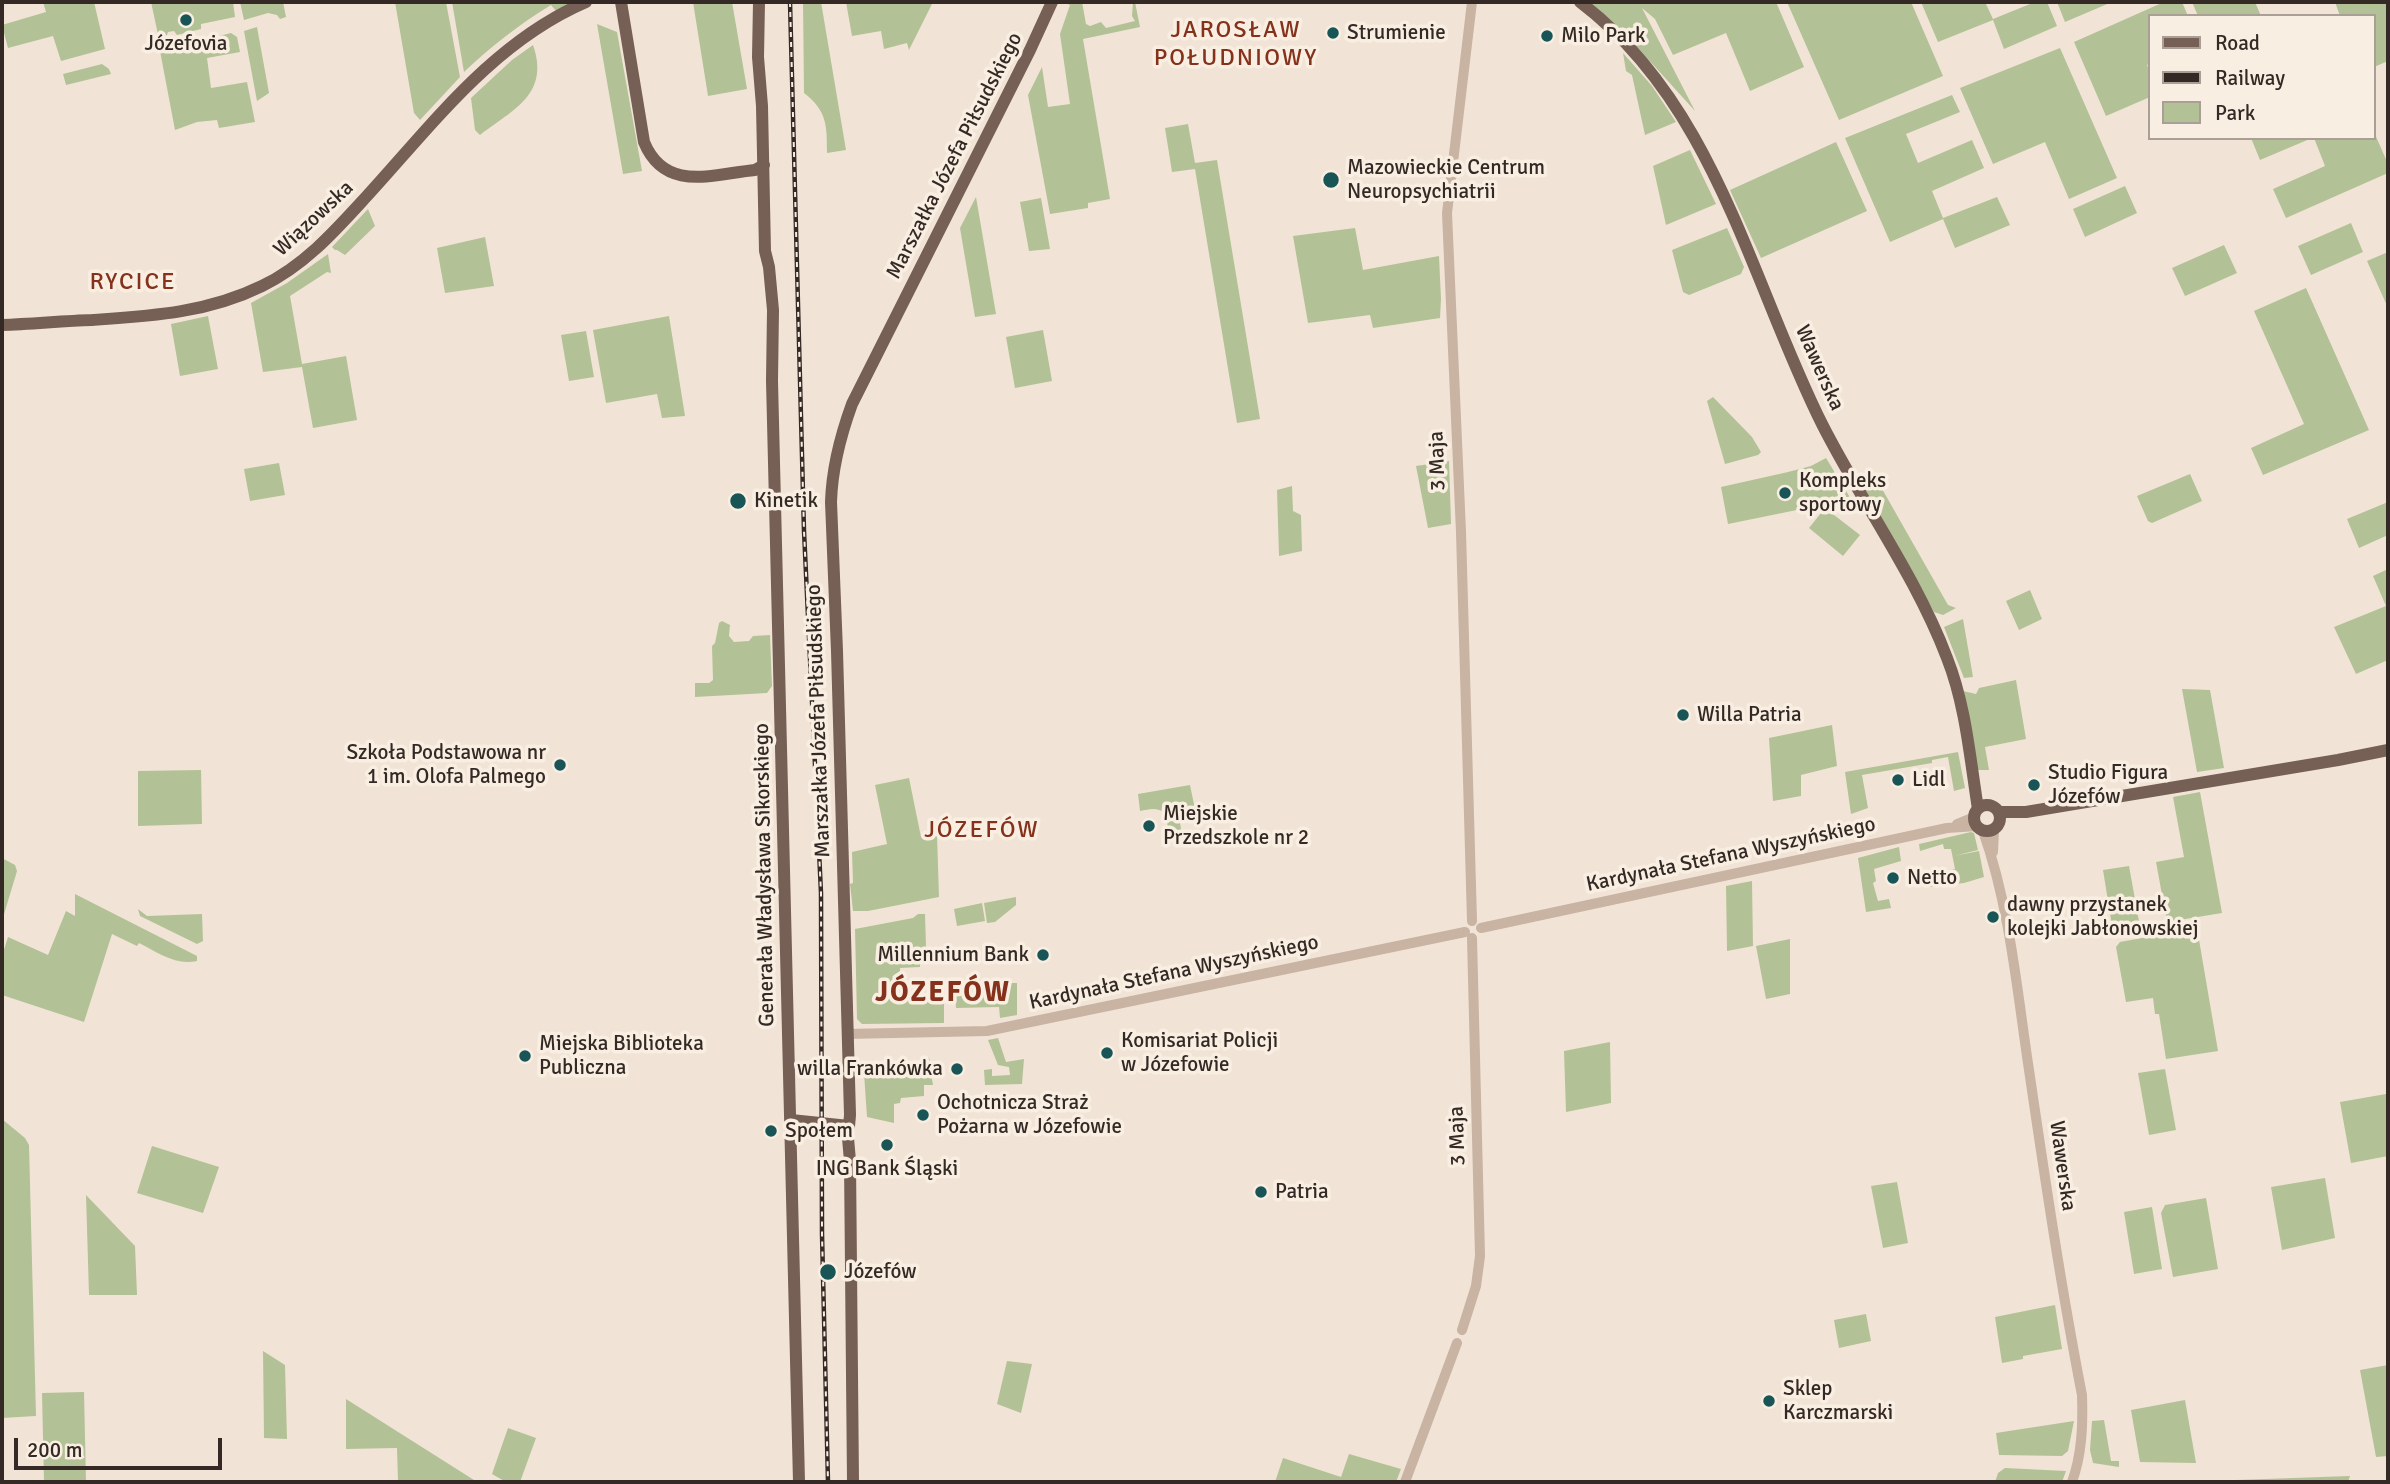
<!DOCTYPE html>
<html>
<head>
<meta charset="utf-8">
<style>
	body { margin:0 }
	#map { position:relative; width:2390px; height:1484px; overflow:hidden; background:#f1e4d6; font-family:Signika,sans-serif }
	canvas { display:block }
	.frame { position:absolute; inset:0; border:4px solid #342924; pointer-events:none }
	.legend { position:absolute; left:2148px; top:14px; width:228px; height:126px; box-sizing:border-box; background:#f9eee2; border:2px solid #aa9f96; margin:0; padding:9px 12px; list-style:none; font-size:21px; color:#342924 }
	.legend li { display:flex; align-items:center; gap:14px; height:35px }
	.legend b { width:35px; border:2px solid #aa9f96 }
	.scale { position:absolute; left:14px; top:1438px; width:208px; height:32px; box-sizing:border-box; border:4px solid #342924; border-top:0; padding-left:9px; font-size:21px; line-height:24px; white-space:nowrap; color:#342924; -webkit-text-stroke:5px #f9eee2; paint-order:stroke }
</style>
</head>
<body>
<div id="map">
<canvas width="2390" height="1484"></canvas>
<div class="frame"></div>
<ul class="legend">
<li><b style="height:9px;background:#765f55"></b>Road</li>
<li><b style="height:9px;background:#342924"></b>Railway</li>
<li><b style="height:19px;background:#b3c196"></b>Park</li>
</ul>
<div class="scale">200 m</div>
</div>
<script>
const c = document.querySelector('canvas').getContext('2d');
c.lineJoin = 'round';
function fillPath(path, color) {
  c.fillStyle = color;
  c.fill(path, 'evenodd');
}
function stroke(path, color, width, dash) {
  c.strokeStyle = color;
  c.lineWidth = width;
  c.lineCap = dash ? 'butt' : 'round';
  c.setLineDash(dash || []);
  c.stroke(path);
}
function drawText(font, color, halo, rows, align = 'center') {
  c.font = font + ' Signika,sans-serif';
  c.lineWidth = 7;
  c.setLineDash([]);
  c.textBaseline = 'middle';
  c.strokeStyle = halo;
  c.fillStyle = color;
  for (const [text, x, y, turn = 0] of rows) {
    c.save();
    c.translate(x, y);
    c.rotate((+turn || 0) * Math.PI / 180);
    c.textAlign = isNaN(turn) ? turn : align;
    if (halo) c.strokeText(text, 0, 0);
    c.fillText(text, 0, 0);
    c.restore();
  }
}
fillPath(new Path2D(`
	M43,2h51l11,47 -44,12 -8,-25 -45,12 -6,-23 44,-13z
	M151,2h82l2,15 -34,7v5l-24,6 -3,-4 -6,1 -2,6 -7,1z
	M240,2h43l3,15 -6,2 -3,-4 -9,-2 -24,7z
	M395,2h51l14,75 -40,43 -6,-7z
	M452,2h120l-16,9 -5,-6c-31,19 -60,41 -87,67z
	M693,2h39l15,87 -39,7z
	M803,2h18l25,148 -19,3c0,-28 0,-42 -23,-60z
	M846,2h87l-24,48 -2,-7 -23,6 -3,-18 -29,5z
	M1063,2h19l4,22 4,2 11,-4 5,6 29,-7 -3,-5 1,-14h2l5,25 -57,12 27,160 -22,4v5l-38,6 -22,-119 14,-28 6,40 22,-3 -10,-70 10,-29z
	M1589,2h187l28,65 -54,24 -24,-58 -53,22 -18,-36 -13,-11 53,103 -57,-63z
	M1787,2h124l32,74 -104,44z
	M1921,2h64l8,17 42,-17h12l10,24 -53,23 -11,-29 -55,22z
	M2057,2h55l-47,20z
	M2164,2h18l6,14h-38v47l-3,2 3,7v25l-44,19 -32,-74z
	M2192,2h63l6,14h-63z
	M2335,2h53v59l-14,6v-51h-34z
	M597,24l20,8 25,139 -19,3z
	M257,27l12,66 -12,8 -13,-70z
	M231,33l6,4 3,15 -33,6 4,30 36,-6 8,40 -36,6 -2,-8 -20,2 -22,8 -15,-79z
	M533,45c17,49 -19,64 -53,90l-5,-5 -4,-32 41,-38z
	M2060,48l57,130 -48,21 -24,-57 -52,22 -33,-76z
	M1623,53l29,33 24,36 -31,13 -13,-60 -6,-4z
	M102,64l7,5 2,5 -45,11 -3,-11z
	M1952,95l8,17 -54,22 12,29 54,-23 12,28 -52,23 11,27 54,-21 13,28 -55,23 -12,-29 -53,23 -45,-104z
	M1188,124l7,39 22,-3 43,259 -23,4 -42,-254 -23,3 -7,-44z
	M2374,132l14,32v9l-102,45 -13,-29 52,-23 -11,-28h60z
	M2251,138h61l-52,22z
	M1836,142l31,69 -106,47 -31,-68z
	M1690,150l26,54 -50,21 -13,-59z
	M2125,186l12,27 -52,24 -12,-28z
	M976,197l20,117 -21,3 -15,-89z
	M1041,198l9,51 -21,2 -9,-49z
	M368,209l7,17 -30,29 -8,-5h-2l-3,-3z
	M2351,223l12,29 -52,23 -13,-29z
	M1355,228l8,42 76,-14 2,43 -1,19 -67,10 -3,-13 -62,8 -15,-87z
	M1727,228l17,39 -3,7 -52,21 -6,-3 -11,-42z
	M485,237l9,49 -49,7 -8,-45z
	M2224,245l13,28 -52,23 -13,-28z
	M2388,252v56l-21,-47z
	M328,254l3,19 -4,-1 -37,24 12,68 44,-8 11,64 -44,8 -11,-61 -39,5 -12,-69 36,-20z
	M2306,288l63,142 -106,45 -12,-27 53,-24 -50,-113z
	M208,316l10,53 -38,7 -9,-52z
	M669,316l16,100 -23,2 -5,-24 -51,9 -13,-73z
	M1043,330l9,51 -37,7 -9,-51z
	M586,331l8,46 -25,4 -8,-46z
	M1713,397l39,40 9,15 -3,3 -33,9 -18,-63z
	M1826,458l25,41 -123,25 -7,-37 67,-15 23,-6z
	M1449,461l2,63 -23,4 -12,-62z
	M279,463l6,32 -35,6 -6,-32z
	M1873,473l75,132 8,3 -13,7 -9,-3 -72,-126 3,-9z
	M2190,474l12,27 -50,22 -4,-2 -11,-25z
	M1292,486l1,25 8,4 1,36 -23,5 -2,-66z
	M2388,502v33l-29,13 -12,-29z
	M1825,508l35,27 -17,21 -34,-28z
	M2388,569v36l-2,1 2,54 -32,14 -22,-47 52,-21 -13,-30z
	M2030,590l12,29 -23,11 -13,-29z
	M1963,619l10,58 -9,1 -20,-51z
	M722,621l8,4 -1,11 5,6 15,-1 4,-5 17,-1 2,51 -5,7 -72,4v-14h14l4,-3 -1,-34 3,-3 4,-20z
	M2016,680l10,59 -41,8 4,23h-12l-14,-79 13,3 3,-6z
	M2182,689l28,1 14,78 -27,4z
	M1832,725l5,41 -36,9v21l-28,5 -4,-63z
	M1958,752l7,36 -11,3 -6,-34 -16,3v3l-70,12 6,33 -17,6 -6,-42z
	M201,770l1,54 -64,2v-55z
	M909,778l12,59 16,-2 2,62 -71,14h-15l-3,-27 3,-1 -1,-31 35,-8 -12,-59z
	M1190,785l6,29 -17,3 3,18 -12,2 -5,-24c-8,-6 -15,-4 -25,-2l-2,-17z
	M2200,792l22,121 -55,9 -11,-60 28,-5 -11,-60z
	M1971,832l3,1 4,17 -24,6 25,-5 5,26 -20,6 -34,4 -5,-9 24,-2 -1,-6 7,-1 -4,-20h-7l-1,-5 -23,7 -1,-7z
	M1899,847l2,14 -27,8 2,12 -3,2 5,18 11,-2 2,9 -25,4 -8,-54z
	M2,858l13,7 2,6 -15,50z
	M2129,866l11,61 -27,5 -10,-62z
	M1752,881l1,65 -26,5 -1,-65z
	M75,894l122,62v5c-21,5 -40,-9 -58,-18l-2,3 -25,-12 -28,88 -82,-27v-39l6,-19 40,18 18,-44 9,5z
	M1016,897v8l-21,17 -8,1 -3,-20z
	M982,903l3,18 -28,5 -3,-17z
	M138,909l9,7 55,-2 1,27 -6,3 -57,-28z
	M918,914h7l1,33 -6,1v19l-20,1 1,32h43v23l-82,1 -5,-5 -2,-90 58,-11z
	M2197,928l21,123 -52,8 -7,-45h-4l-2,-16 -27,4 -10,-55 4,-5z
	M1790,939v55l-24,5 -10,-53z
	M972,979h8l1,4h36v32l-17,3 -1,-11 -43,1 -1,-21h17z
	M998,1038l8,24 18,-3 -2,25 -37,1 -1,-15 8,-1v7l18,-1 -1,-8 -11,-2 -10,-25z
	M1610,1042l1,61 -45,9 -2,-61z
	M928,1057l6,9 -3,8 2,11h-9v11l-23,2 -1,5 -6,1v19l-27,-6 -3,-44 29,-3v-5l10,5 19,-4z
	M2165,1069l11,61 -27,5 -11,-62z
	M2386,1094l2,62 -37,7 -11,-61z
	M2,1119l23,19 4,7 7,271 -34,2z
	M152,1146l67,21 -16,46 -66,-20z
	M2325,1178l10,60 -53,12 -11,-63z
	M1897,1182l11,61 -25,5 -12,-62z
	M86,1195l49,51 2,49h-48z
	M2206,1198l12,71 -45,8 -12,-64 4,-8z
	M2152,1207l10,62 -28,5 -10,-62z
	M2055,1305l7,44 -39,7v3l-21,4 -7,-46z
	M1866,1314l5,27 -32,7 -5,-28z
	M263,1351l22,14 2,74 -23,-1z
	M1007,1361l25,3 -11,49 -24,-9z
	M2388,1365v91l-12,1 -16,-87z
	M84,1392l2,90h-42l-2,-89z
	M346,1399l128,81 -2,2h-74l-1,-34 -51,1z
	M2185,1400l11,63 -56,-1 -9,-52z
	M2104,1420l7,41h8v6l-26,-4 -3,-13 2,-29z
	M2074,1421l-6,30 -6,5 -63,-1 -3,-22z
	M508,1428l28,10 -16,44h-14l-14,-8z
	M1349,1454l52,15 -5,13h-121l8,-24 58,19z
	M2005,1468l61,3 -4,11h-67l3,-9z
	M2350,1476l-2,6 -115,-1 3,-1z`), '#b3c196');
stroke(new Path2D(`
	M1957,824l17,-7
	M1983,831c27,76 34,160 46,239 16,109 32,217 53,325 1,30 0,59 -10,87
	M1993,852l1,-22
	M1472,921l-11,-389 -14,-319 25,-211
	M1481,928l466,-100 30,-2
	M847,1034l140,-3 478,-99
	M1462,1330l14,-44 4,-30 -8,-318
	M1405,1482l52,-139`), '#c9b3a2', 10);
stroke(new Path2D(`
	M621,2l23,140c21,51 69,32 111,28l9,-5
	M759,2l-1,55 4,49 3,145 4,16 4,43 -1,71 27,1101
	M1580,2c135,102 170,278 242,422 40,79 94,152 125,234 19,48 23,101 31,151
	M2,325c30,-1 60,-4 90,-5 59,-4 115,-7 170,-34 42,-20 73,-55 104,-89 66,-72 127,-155 220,-195
	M1974 818a13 13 0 1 1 26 0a13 13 0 1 1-26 0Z
	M1999,812h27l312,-52 50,-10
	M791,1120l58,6
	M853,1482l-3,-321 -2,-23 2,-23 -13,-464 -6,-149c1,-34 9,-65 21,-98l178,-354 22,-48`), '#765f55', 12);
const rail = new Path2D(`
	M790,2l14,529 17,362 1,341 6,248`);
stroke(rail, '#342924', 4.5);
stroke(rail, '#f9eee2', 2, [5]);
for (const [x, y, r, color] of [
	[186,20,7,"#195456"],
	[1333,33,7,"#195456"],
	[1547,36,7,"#195456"],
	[1331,180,9,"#195456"],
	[1785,493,7,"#195456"],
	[738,501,9,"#195456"],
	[1683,715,7,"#195456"],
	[560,765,7,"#195456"],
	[1898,780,7,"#195456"],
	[2034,785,7,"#195456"],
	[1149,826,7,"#195456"],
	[1893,878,7,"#195456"],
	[1993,917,7,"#195456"],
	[1043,955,7,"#195456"],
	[1107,1053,7,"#195456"],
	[525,1056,7,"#195456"],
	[957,1069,7,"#195456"],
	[923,1115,7,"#195456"],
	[771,1131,7,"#195456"],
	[887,1145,7,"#195456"],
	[1261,1192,7,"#195456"],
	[828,1272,9,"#195456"],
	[1769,1401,7,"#195456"]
]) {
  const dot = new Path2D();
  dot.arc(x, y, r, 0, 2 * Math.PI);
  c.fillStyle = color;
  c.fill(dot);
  stroke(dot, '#f9eee2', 2.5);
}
drawText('21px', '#342924', '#f9eee2', [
	["Strumienie",1347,33],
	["Milo Park",1561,36],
	["Józefovia",186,44,"center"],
	["Mazowieckie Centrum",1347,168],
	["Neuropsychiatrii",1347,192],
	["Kompleks",1799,481],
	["sportowy",1799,505],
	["Kinetik",754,501],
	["Willa Patria",1697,715],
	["Szkoła Podstawowa nr",546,753,"right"],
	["1 im. Olofa Palmego",546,777,"right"],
	["Studio Figura",2048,773],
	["Józefów",2048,797],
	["Lidl",1912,780],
	["Miejskie",1163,814],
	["Przedszkole nr 2",1163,838],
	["Netto",1907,878],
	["dawny przystanek",2007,905],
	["kolejki Jabłonowskiej",2007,929],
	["Millennium Bank",1029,955,"right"],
	["Komisariat Policji",1121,1041],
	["w Józefowie",1121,1065],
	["Miejska Biblioteka",539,1044],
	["Publiczna",539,1068],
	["willa Frankówka",943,1069,"right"],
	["Ochotnicza Straż",937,1103],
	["Pożarna w Józefowie",937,1127],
	["Społem",785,1131],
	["ING Bank Śląski",887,1169,"center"],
	["Patria",1275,1192],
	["Józefów",844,1272],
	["Sklep",1783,1389],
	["Karczmarski",1783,1413]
], 'left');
drawText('21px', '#342924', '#f9eee2', [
	["Marszałka Józefa Piłsudskiego",955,156,-63],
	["Wiązowska",314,219,-43],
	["Wawerska",1819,368,66],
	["3 Maja",1438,461,-92],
	["Marszałka Józefa Piłsudskiego",819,721,-92],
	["Kardynała Stefana Wyszyńskiego",1731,855,-12],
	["Generała Władysława Sikorskiego",765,875,-91],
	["Kardynała Stefana Wyszyńskiego",1174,973,-12],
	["3 Maja",1458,1136,-92],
	["Wawerska",2062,1166,82]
]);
c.letterSpacing = '2px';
drawText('24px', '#85311b', '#f9eee2', [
	["JAROSŁAW",1236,31],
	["POŁUDNIOWY",1236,59],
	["RYCICE",133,283],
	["JÓZEFÓW",982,831]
]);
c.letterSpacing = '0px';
c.letterSpacing = '2px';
drawText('bold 28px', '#85311b', '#f9eee2', [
	["JÓZEFÓW",943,994]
]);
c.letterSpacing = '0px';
</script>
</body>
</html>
